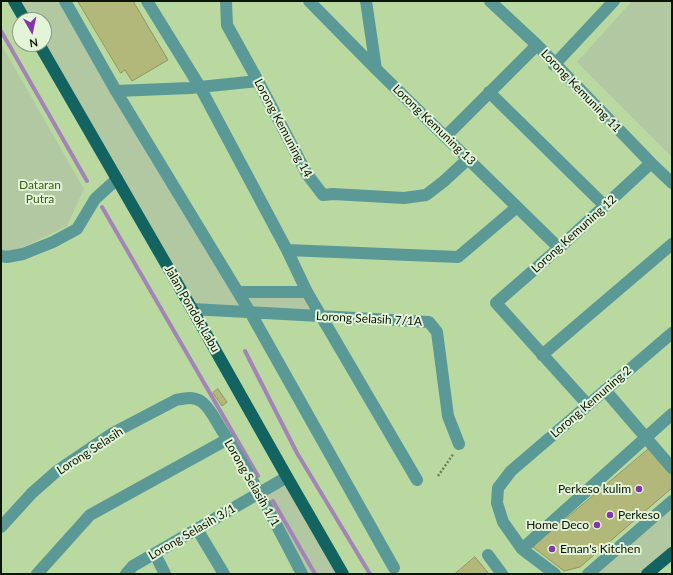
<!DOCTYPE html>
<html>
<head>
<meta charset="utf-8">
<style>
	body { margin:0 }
	#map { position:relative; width:673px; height:575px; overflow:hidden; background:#b9d9a1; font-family:Lato,sans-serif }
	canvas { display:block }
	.frame { position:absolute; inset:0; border:2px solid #0a1503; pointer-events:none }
	.north { position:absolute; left:12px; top:12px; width:40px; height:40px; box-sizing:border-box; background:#e3f4d8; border:1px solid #8c9b83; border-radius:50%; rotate:171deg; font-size:11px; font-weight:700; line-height:16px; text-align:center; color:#0a1503 }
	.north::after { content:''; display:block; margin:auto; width:14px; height:18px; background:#8236a8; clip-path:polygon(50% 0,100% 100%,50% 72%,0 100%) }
</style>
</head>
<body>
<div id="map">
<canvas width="673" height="575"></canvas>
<div class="frame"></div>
<div class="north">N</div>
</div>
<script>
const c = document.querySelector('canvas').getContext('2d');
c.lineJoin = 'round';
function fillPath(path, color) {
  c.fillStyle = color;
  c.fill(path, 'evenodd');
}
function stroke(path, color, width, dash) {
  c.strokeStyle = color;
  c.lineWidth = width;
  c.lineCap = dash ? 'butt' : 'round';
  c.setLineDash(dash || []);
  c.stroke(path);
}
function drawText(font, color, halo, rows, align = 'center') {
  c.font = font + ' Lato,sans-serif';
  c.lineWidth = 4;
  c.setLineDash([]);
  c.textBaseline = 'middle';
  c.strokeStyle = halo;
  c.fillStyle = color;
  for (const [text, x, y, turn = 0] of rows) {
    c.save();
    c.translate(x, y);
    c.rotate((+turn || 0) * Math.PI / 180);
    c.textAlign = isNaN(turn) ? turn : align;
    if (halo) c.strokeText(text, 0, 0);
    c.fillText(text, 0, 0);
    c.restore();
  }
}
fillPath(new Path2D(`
	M14,1h51l173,290 69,1 14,24 -129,-7 -148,-265v-24h-19z
	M632,1h40v156l-95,-95z
	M1,44l83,145 -17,37 -66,32z
	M287,477l56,97h-41l-42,-81z
	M672,501v52l-25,21h-59z`), '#b2c8a3');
stroke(new Path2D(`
	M1,31l86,150
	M102,207l156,269
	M245,351l52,102 73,121
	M273,501l42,73`), '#a384b7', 4);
const building = new Path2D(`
	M78,1h55l35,59 -36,21 -7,-11 -4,3z
	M218,389l9,13 -5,4 -9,-13z
	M651,447l21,25v16l-92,79 -16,4 -31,-24z
	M475,557l14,17h-34z`);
fillPath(building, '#b2b77a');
stroke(building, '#919559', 1);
stroke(new Path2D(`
	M438,476l16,-23`), '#6a805a', 2.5, [2, 2]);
stroke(new Path2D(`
	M65,1l51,90 134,221 144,256
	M147,1l53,86 87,163 20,42 110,188
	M226,1l1,24 31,56 49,93 16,21 10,-1 71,4 22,-3 17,-13 25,-23
	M309,1l67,68 183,179
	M366,1l10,68
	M490,1l47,44 114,118 21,20
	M554,65l60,-64
	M116,91l74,-3 68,-7
	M489,92l116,114
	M445,137l92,-92
	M287,250l171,7 59,-50
	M1,256l6,1 16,-3 30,-12 24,-13 18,-30 22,-20
	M238,292h69
	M192,309l237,13 8,10 11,84 11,28
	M542,355l130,-111
	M605,390l67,78
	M588,405l-92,-102 63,-55 92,-85
	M1,527l31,-34 25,-22 56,-38 63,-33c10,-2 18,-4 26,2 9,7 15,21 21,30 30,46 54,94 79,142
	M197,529l27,45
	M522,549l150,-135
	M155,554l10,20
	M488,555l14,19
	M37,574l53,-59 138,-76
	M126,574l7,-8 154,-89
	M555,574l-33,-25 -19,-27 -6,-19 1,-15 13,-17 161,-138
	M588,574l84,-73`), '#5b9996', 12);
stroke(new Path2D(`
	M14,1l11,19
	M39,44l153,265 95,168 56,97
	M647,574l25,-21`), '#136361', 12);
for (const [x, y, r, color] of [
	[639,489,4,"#8236a8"],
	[610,515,4,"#8236a8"],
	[597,525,4,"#8236a8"],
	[552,549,4,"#8236a8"]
]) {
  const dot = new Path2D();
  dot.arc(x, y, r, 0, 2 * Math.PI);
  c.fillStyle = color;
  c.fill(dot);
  stroke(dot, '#e3f4d8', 1.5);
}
drawText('12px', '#0a1503', '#e3f4d8', [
	["Lorong Kemuning 11",581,91,46],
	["Lorong Kemuning 13",434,125,44],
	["Lorong Kemuning 14",283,128,62],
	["Lorong Kemuning 12",574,234,-42],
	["Jalan Pondok Labu",192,309,60],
	["Lorong Selasih 7/1A",369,319,3],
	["Lorong Kemuning 2",591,402,-41],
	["Lorong Selasih",90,451,-33],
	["Lorong Selasih 1/1",252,483,60],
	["Lorong Selasih 3/1",192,532,-30]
]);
drawText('12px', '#3d6216', '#e3f4d8', [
	["Dataran",40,185],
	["Putra",40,199]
]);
drawText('12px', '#0a1503', '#e3f4d8', [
	["Perkeso kulim",631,489],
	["Perkeso",618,515,"left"],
	["Home Deco",589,525],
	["Eman's Kitchen",560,549,"left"]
], 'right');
</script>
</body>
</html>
